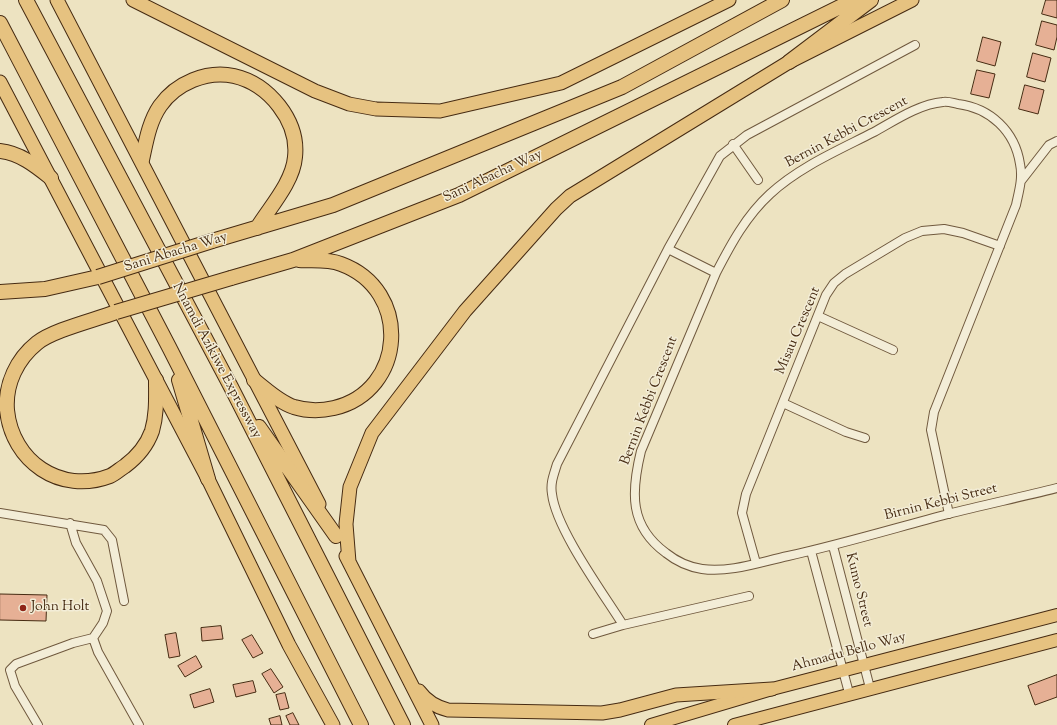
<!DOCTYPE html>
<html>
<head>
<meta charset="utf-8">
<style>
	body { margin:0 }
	canvas { display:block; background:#ede3c1 }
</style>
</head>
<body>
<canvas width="1057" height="725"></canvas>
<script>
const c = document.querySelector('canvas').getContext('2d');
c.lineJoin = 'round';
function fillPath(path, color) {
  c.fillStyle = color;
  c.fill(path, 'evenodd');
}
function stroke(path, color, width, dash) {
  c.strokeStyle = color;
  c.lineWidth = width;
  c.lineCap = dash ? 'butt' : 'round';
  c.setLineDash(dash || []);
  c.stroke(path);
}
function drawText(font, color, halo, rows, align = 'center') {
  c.font = font + ' "Sorts Mill Goudy",serif';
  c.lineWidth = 3;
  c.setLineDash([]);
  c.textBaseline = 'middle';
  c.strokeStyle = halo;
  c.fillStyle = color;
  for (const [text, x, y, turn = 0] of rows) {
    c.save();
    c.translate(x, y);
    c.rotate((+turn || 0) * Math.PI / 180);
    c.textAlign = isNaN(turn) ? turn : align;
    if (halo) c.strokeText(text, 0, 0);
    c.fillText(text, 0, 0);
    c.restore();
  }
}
const building = new Path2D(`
	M1046,0h11v18l-15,-4z
	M1042,21l15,4v12l-3,13 -18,-5z
	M983,37l18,5 -6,24 -18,-5z
	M1033,53l18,5 -6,24 -18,-5z
	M977,70l18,4 -6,24 -18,-4z
	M1025,85l19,5 -6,24 -19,-5z
	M0,594l47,1 -1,26 -46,-1z
	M221,626l2,13 -21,2 -1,-13z
	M176,633l4,23 -11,2 -4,-23z
	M252,635l11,18 -10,5 -11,-18z
	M196,656l6,11 -17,10 -7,-11z
	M271,669l12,18 -9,6 -12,-19z
	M1057,675v22l-22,8 -7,-19z
	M253,681l3,11 -20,5 -3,-12z
	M210,689l4,13 -20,6 -4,-13z
	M285,693l4,15 -9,2 -4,-15z
	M293,713l6,12h-9l-4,-9z
	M280,716l2,9h-11l-2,-6z`);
fillPath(building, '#e6b095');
stroke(building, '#462b12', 1);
const minor = new Path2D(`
	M733,144l25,36
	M1021,181l28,-36 8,-4
	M668,249l48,24
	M818,316l75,34
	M783,403l63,29 19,6
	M0,513l104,17 8,10 12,61
	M949,514l-18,-84 3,-18 82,-207c3,-14 7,-27 4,-41 -5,-33 -30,-56 -62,-60 -5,-1 -11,-3 -15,-2 -24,2 -49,19 -69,30 -35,18 -75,35 -104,62 -24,22 -39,50 -54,79l-75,178c-10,41 -12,75 25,102 10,8 23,14 36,16 28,4 58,-7 86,-13 54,-12 107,-28 160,-42 36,-9 73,-17 109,-26
	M70,523l6,20 21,38 10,30 -4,12 -10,15 5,14 41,73
	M833,546l37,142
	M811,551l38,142
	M756,563l-14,-50 4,-19 80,-199 8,-12 11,-9 60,-36 17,-7 22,-2 19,4 37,13
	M623,625c-20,-32 -67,-96 -71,-131 -2,-11 2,-20 5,-30l111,-215 52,-93 27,-21 168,-90
	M593,634l30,-9 126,-29
	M38,725l-23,-39 -5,-16 6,-6 57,-21 20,-5`);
const primary = new Path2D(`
	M651,725l121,-36 285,-74
	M734,725l323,-85`);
const trunk = new Path2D(`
	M57,0l262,504
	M133,0l182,91 34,13 27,5 64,2 121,-28 168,-83
	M0,82l208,397 81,166 44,80
	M346,556l86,169
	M349,562l-3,-38 4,-37 22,-54 93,-122 91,-102 14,-13 219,-134 123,-62
	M419,691c8,11 17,16 29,19l154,3 18,-3 56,-15 96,-6`);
const motorway = new Path2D(`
	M26,0l205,387 172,338
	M0,23l169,324 192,378
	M789,62l82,-62
	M0,151c20,2 36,15 51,27
	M142,160c4,-18 7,-38 18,-54 16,-23 47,-36 74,-30 35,8 65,45 61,81 -2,25 -25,50 -38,71
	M212,241l121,-36 289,-118 160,-87
	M231,278l62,-18 166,-65 395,-195
	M0,292l45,-3 53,-12
	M116,312c-21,8 -63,18 -79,31 -20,16 -32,41 -30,67 5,51 53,85 103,66 5,-2 10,-7 15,-10 12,-9 22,-21 27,-35 5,-17 4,-34 4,-51
	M179,380l29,99
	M254,380c13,10 25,22 40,27 13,4 27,4 40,1 72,-17 78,-118 7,-144 -13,-5 -28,-3 -42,-4
	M259,427l77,109`);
stroke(minor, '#70593e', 10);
stroke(primary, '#462b12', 14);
stroke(trunk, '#462b12', 15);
stroke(motorway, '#462b12', 16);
stroke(minor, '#f3edd7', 8);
stroke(primary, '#e6c280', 12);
stroke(trunk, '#e6c280', 13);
stroke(motorway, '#e6c280', 14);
const motorwayBridge = new Path2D(`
	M98,277l114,-36
	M116,312l115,-34`);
stroke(motorwayBridge, '#462b12', 16, []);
stroke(motorwayBridge, '#e6c280', 14);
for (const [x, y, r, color] of [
	[23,608,4,"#8f2418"]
]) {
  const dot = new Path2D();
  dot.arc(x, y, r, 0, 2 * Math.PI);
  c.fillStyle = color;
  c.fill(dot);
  stroke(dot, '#f3edd7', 1.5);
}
drawText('14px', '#462b12', '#f3edd7', [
	["Bernin Kebbi Crescent",847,133,-28],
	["Sani Abacha Way",493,177,-25],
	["Sani Abacha Way",176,253,-17],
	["Misau Crescent",799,331,-67],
	["Nnamdi Azikiwe Expressway",216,361,62],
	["Bernin Kebbi Crescent",650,401,-69],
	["Birnin Kebbi Street",941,503,-14],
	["Kumo Street",858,590,76],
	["Ahmadu Bello Way",849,653,-15]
]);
drawText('14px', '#462b12', '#f3edd7', [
	["John Holt",31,608]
], 'left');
</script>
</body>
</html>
